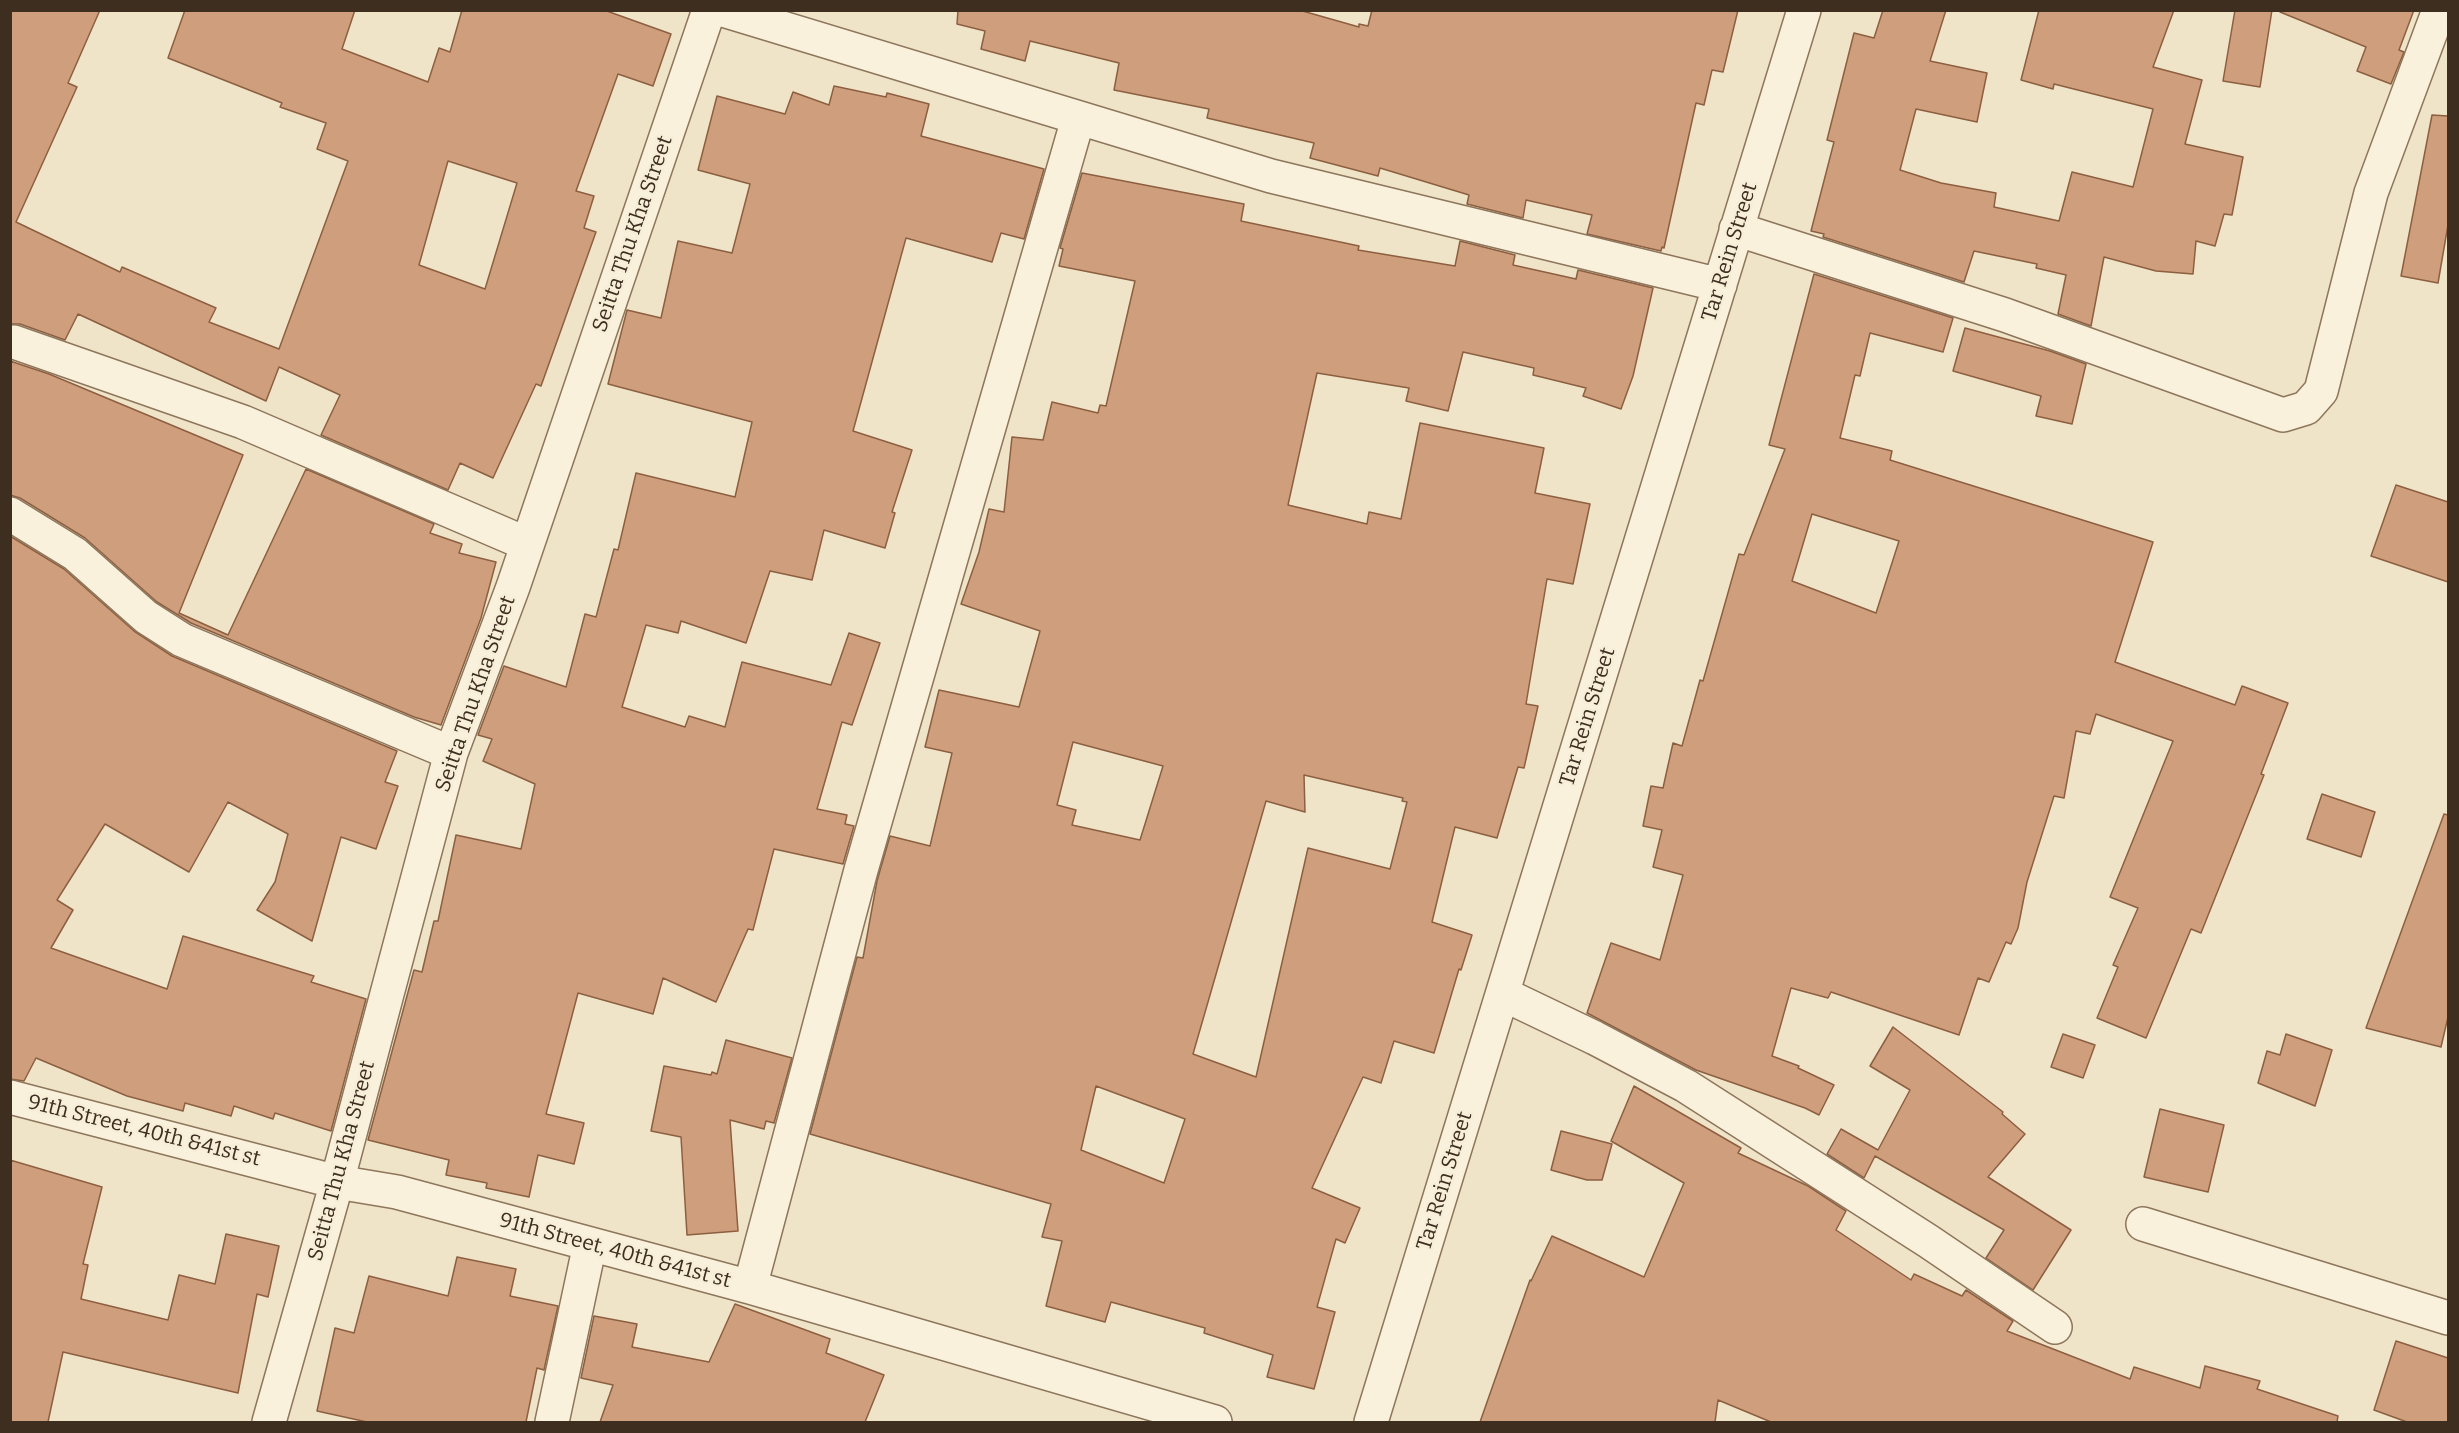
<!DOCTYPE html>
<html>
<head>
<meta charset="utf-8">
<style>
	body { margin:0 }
	#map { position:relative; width:2459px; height:1433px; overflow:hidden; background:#f0e4c8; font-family:Bitter,serif }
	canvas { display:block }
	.frame { position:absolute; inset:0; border:12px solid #3d2e20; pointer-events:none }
</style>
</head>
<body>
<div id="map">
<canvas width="2459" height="1433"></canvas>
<div class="frame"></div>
</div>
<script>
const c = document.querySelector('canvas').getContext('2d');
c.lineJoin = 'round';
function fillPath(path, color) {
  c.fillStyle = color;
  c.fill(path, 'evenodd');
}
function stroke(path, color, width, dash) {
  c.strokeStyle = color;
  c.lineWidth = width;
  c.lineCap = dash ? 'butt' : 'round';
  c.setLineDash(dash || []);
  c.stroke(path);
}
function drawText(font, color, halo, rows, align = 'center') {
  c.font = font + ' Bitter,serif';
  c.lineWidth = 5;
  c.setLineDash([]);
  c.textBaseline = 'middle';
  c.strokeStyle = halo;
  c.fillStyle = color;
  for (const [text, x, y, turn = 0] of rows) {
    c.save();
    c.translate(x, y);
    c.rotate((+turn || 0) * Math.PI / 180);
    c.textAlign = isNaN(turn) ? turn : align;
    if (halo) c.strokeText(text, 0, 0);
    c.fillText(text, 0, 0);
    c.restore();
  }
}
const building = new Path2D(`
	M10,10h90l-32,73 9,4 -61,135 104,50 2,-5 94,41 -7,14 70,27 69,-188 -31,-12 9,-26 -46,-16 2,-4 -114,-45 17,-48h170l-13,39 86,33 11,-34 11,4 12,-42h142l67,24 -18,52 -35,-12 -42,117 18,5 -10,32 12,4 -55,154 -5,-2 -43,94 -33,-15 -12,27 -127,-55 19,-40 -61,-28 -13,34 -188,-87 -13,26 -45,-16h-10zM448,161l69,22 -32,106 -66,-24z
	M958,10h341l60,17v-3l9,2 4,-16h366l-15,62 -11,-2 -8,35 -8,-2 -32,145 -2,-1 -1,4 -74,-17 5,-19 -66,-15 -3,18 -56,-14 2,-9 -89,-27 -2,8 -68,-18 4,-15 -107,-25 2,-9 -95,-19 5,-27 -89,-22 -5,20 -44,-12 4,-18 -28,-7z
	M1883,10h63l-16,51 57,12 -10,49 -61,-13 -16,61 41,13 55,10 -2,14 65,14 13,-49 61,15 20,-78 -99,-25 -1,5 -32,-9 18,-70h135l-21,57 49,13 -17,64 58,13 -11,58 -8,-1 -9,32 -19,-5 -3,33 -37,-3 -52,-14 -13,69 -33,-12 8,-39 -30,-7 1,-4 -63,-13 -10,31 -141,-45 1,-3 -13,-3 23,-89 -7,-2 27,-107 20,5z
	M2235,10h37l-12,77 -37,-6z
	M2280,10h134l-15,40 5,2 -13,32 -34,-13 9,-24 -86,-35z
	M834,86l52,11 1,-4 42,11 -8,32 123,33 -20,70 -23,-6 -9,29 -86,-24 -53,193 59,19 -20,62 3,1 -10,35 -61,-18 -12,50 -42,-9 -24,72 -65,-22 -3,12 -32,-8 -24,82 63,20 4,-11 36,11 17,-65 89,23 18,-52 31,10 -28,82 -10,-3 -25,87 30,6 -2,9 9,2 -11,38 -69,-15 -21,81 -5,-1 -32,73 -53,-24 -10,36 -75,-21 -32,121 38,9 -10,41 -36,-9 -9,42 -43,-9 1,-5 -41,-8 3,-15 -81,-20 46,-170 8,2 12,-51h4l18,-86 65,14 14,-65 -52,-23 9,-22 -14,-4 26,-69 62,21 19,-73 11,3 18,-68 4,1 18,-77 99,24 17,-75 -144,-38 19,-74 34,8 17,-77 54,12 18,-69 -52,-14 19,-74 68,18 8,-22 36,13z
	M2432,115l16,1v109l-10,58 -37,-7z
	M1082,173l162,31 -3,17 118,25 -1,4 97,16 5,-25 55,14 -2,10 63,14 2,-9 75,18 -20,88 -12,33 -38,-13 3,-8 -53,-13 1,-7 -71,-16 -15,59 -42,-10 3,-13 -92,-15 -29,132 79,19 2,-12 32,7 19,-96 124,25 -9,45 55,11 -17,80 -26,-5 -21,125 12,2 -14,62 -6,-1 -21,71 -42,-11 -23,95 40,13 -11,35 -2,-1 -25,84 -40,-12 -13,42 -18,-6 -51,111 48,20 -15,35 -9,-4 -19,68 18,5 -21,77 -47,-12 6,-22 -69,-22 1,-5 -94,-26 -6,20 -59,-16 16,-65 -20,-4 9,-33 -241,-70 47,-177 6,1 14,-77 13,-45 40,10 22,-93 -27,-6 14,-57 80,17 21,-76 -79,-27 18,-52 10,-43 15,3 8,-75 31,3 9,-38 46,11 2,-8 6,1 29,-125 -76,-15 4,-17 -3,-1zM1073,742l90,24 -23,74 -68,-15 4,-15 -19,-5zM1304,775l99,23 -1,3 5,1 -17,67 -82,-21 -52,229 -63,-23 73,-253 39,11zM1096,1086l89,33 -21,64 -83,-33z
	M1814,274l139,44 -10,34 -73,-19 -10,43 -5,-1 -15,63 52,13 -2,9 263,82 -38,120 120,43 7,-19 46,17 -27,71 3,1 -63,158 -10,-4 -45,109 -49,-20 21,-51 -5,-2 25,-57 -28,-11 63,-156 -77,-27 -6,20 -14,-3 -12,67 -10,-2 -27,86 -9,46 -7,16 -5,-2 -17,40 -11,-4 -19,57 -128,-43 -3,6 -37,-10 -19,68 27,10 -1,2 36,17 -15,30 -14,-7 -109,-38 -109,-57 24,-70 49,17 23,-85 -30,-8 9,-37 -19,-4 8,-40 12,2 10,-45 9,3 18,-66 3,1 36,-127 5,1 41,-106 -16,-4zM1812,514l87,27 -23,72 -84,-32z
	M1965,328l85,23 36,13 -14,60 -36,-8 5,-20 -88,-25z
	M10,361l39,13 194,81 -64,158 49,22 78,-166 128,55 -4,9 32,11 -3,9 37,9 -15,56 -40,107 -27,-8 -223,-94 -34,-21 -72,-64 -65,-40 -10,-3z
	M2396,485l52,17v80l-77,-26z
	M10,536l54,33 70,62 38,25 225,95 -12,31 13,4 -22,63 -35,-12 -29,104 -55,-31 18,-28 13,-48 -60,-32 -39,70 -84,-48 -48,76 16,10 -22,38 116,41 16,-53 131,40 -3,6 55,17 -35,132 -56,-18 -2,6 -39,-13 -3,10 -46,-13 -2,8 -56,-15 -91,-38 -12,23 -14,-2z
	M2322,794l53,18 -14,45 -54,-18z
	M2444,814l4,1v202l-7,30 -75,-19z
	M1893,1027l110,85 -1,2 23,20 -37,43 83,53 -38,60 -47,-32 18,-28 -129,-74 -11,22 -37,-24 14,-25 37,21 32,-60 -40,-24z
	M2063,1034l32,11 -12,33 -32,-11z
	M2286,1034l46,16 -17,56 -57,-23 9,-32 13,4z
	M726,1040l66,18 -18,65 -8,-2 -2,8 -34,-9 8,111 -51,4 -6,-98 -30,-6 13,-65 47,9 1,-3 5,2z
	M1634,1086l107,62 -3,5 70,33 38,25 -10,19 75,50 3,-6 48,22 4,-6 47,31 -6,10 123,48 4,-12 66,21 5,-22 55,15 -3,8 81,27 -1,6h-566l-53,-22 -3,22h-235l50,-142 1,1 21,-45 92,41 40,-94 -73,-42z
	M2160,1109l64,16 -16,67 -64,-15z
	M1561,1131l51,13 -10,36h-15l-36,-10z
	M10,1160l92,27 -19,77 5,1 -7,34 87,21 11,-45 36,9 11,-50 53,12 -11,51 -11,-3 -19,99 -175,-41 -15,70h-38z
	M457,1257l59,12 -6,27 48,10 -14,64 -7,-2 -11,54h-159l-50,-11 18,-83 19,5 15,-57 79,20z
	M735,1304l95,35 -4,14 58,22 -19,47h-265l13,-37 -32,-7 13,-62 43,8 -5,23 77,15z
	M2396,1341l52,17v64h-41l-33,-12z`);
fillPath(building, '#cf9f7d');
stroke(building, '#8d5f41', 1.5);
const street = new Path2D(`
	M723,10l548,166 449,109
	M1736,229l269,86 278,100 23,-7 15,-17 50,-198 68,-183
	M14,342l229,80 284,122
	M10,514l65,40 71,63 36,23 269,113
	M1503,994l92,44 91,48 242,155 127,86
	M10,1097l327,85 60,10 353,95 465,135
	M2143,1224l305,94
	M750,1287l111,-417 217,-751
	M269,1422l68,-240 114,-429 62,-166 196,-577
	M552,1422l38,-178
	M1371,1422l433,-1412`);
stroke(street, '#8d765c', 36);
stroke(street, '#faf1dc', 33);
drawText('21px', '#3d2e20', '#f7eed8', [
	["Seitta Thu Kha Street",633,234,-71],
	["Tar Rein Street",1730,252,-73],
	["Seitta Thu Kha Street",476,694,-71],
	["Tar Rein Street",1588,717,-73],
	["91th Street, 40th &41st st",144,1131,14],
	["Seitta Thu Kha Street",342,1161,-75],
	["Tar Rein Street",1445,1181,-73],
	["91th Street, 40th &41st st",615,1251,15]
]);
</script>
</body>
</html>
